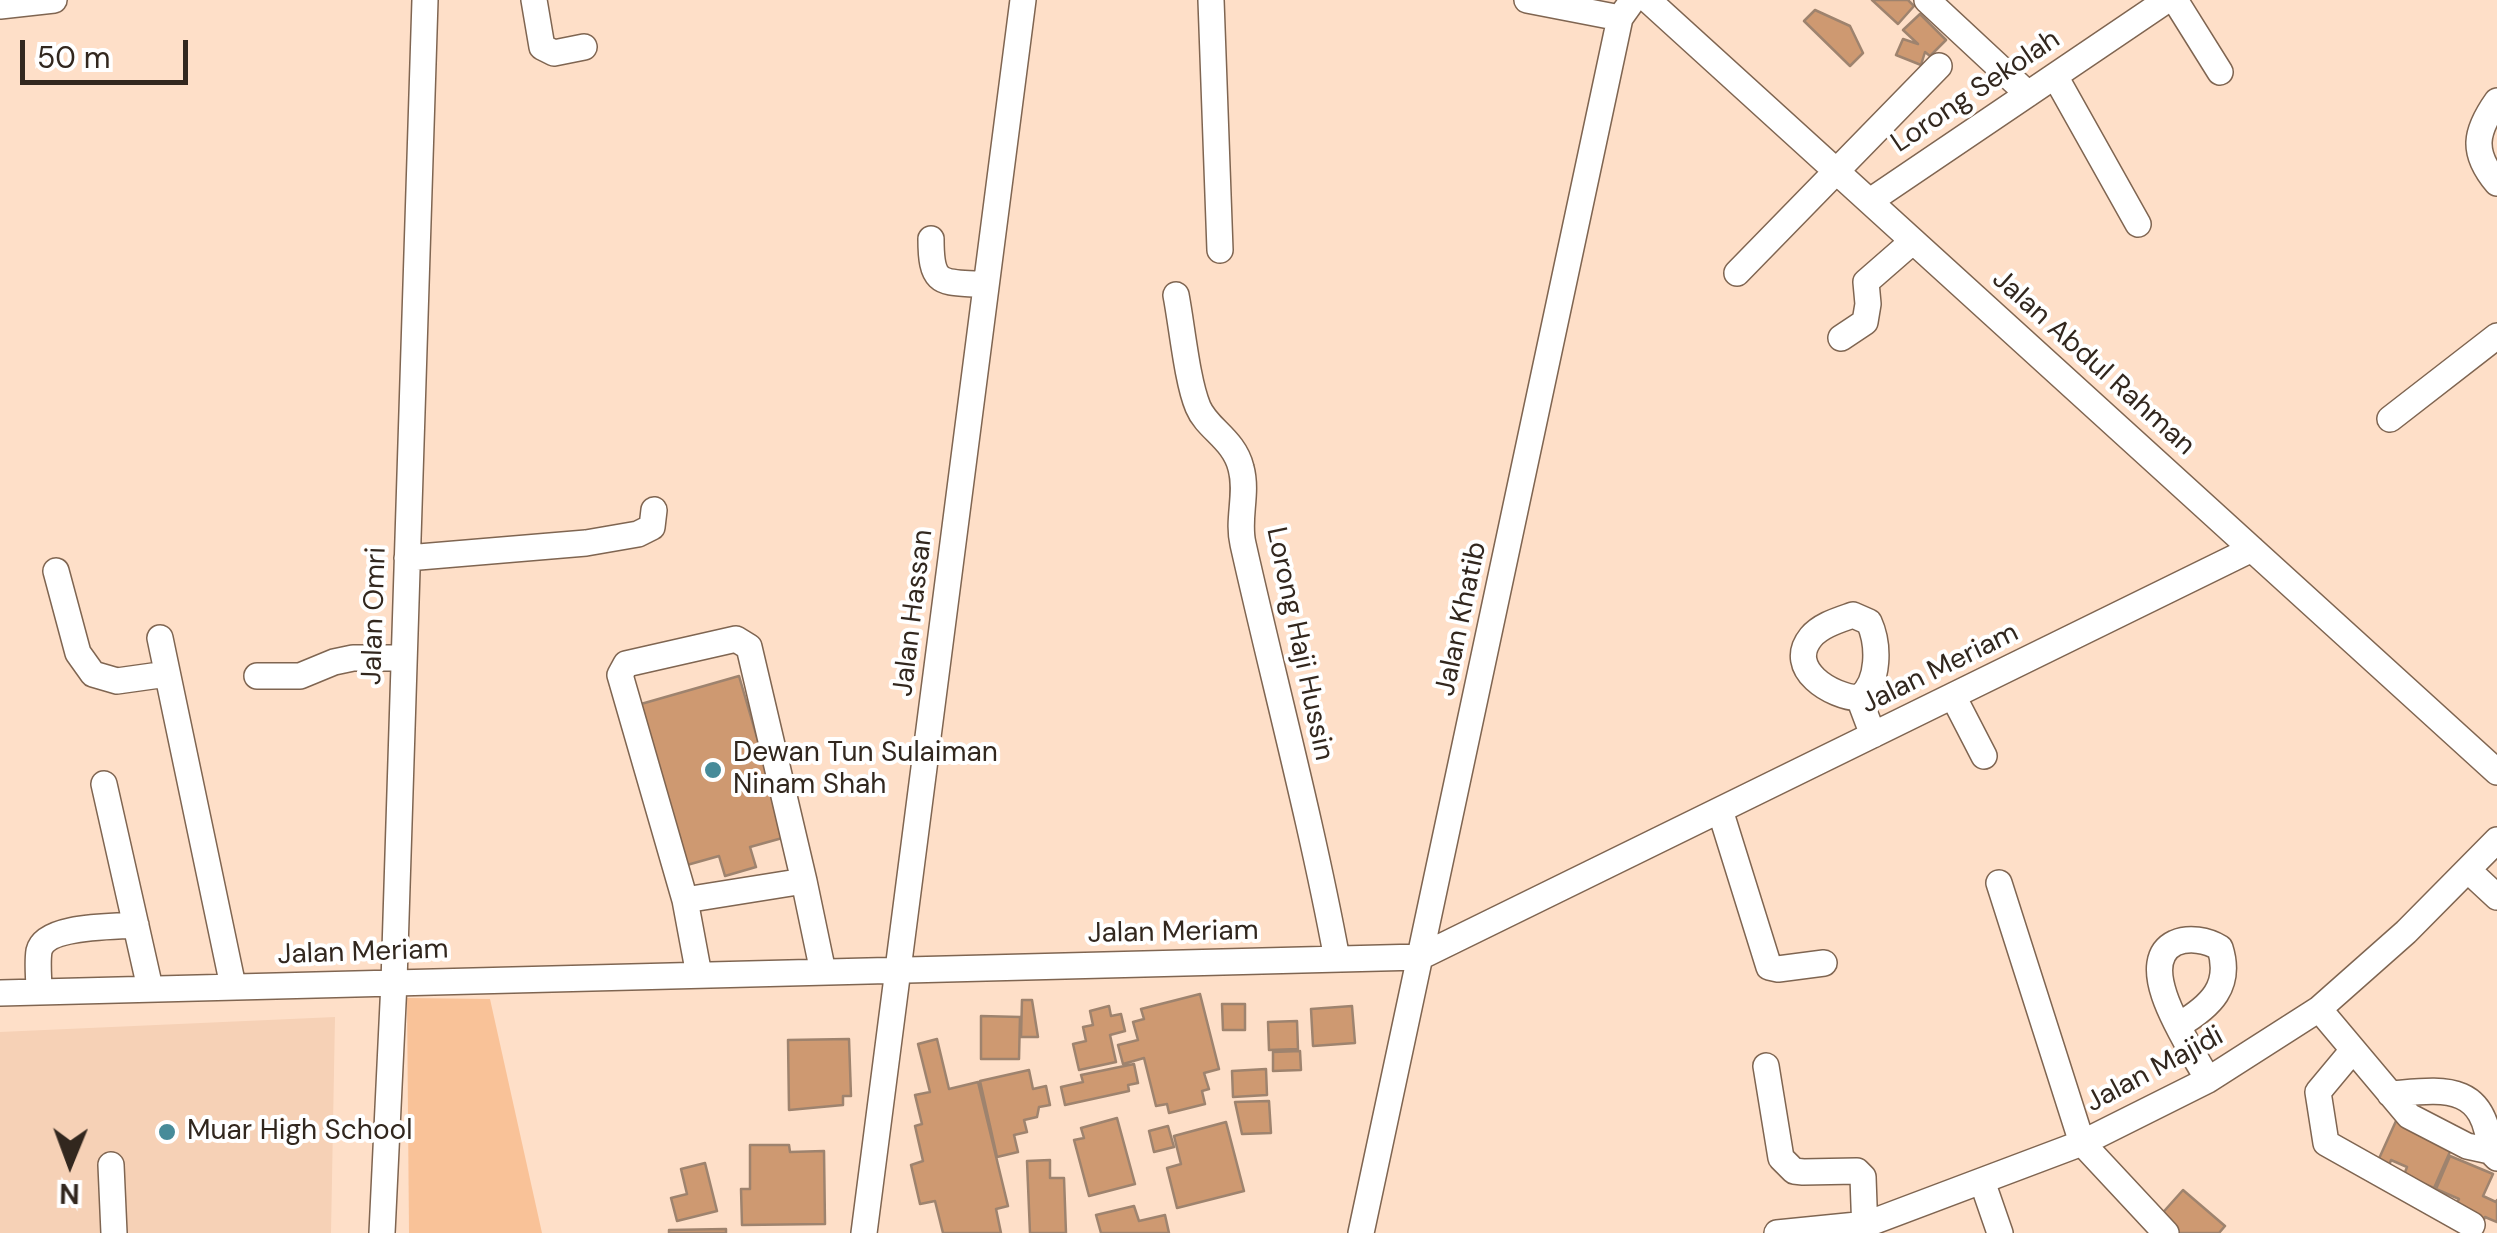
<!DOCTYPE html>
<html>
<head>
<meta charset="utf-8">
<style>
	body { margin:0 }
	#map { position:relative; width:2497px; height:1233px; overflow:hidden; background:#fedfc8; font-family:"DM Sans",sans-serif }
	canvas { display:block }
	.north { position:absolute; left:20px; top:1113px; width:100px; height:100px; -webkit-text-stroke:8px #fff; paint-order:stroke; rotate:181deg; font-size:28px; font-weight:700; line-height:40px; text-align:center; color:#32271e }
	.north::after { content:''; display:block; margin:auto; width:35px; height:45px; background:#32271e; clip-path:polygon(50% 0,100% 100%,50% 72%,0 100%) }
	.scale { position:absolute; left:20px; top:40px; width:168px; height:45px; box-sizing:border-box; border:5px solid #32271e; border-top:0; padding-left:12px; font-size:30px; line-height:35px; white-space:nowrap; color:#32271e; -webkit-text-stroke:8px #fff; paint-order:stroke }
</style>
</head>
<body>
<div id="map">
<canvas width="2497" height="1233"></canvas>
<div class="north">N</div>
<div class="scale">50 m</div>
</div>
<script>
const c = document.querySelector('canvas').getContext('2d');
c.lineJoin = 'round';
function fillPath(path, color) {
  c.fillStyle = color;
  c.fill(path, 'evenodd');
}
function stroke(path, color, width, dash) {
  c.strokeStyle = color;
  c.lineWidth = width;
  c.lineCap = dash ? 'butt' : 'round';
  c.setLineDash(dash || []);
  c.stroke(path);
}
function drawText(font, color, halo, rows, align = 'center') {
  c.font = font + ' "DM Sans",sans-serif';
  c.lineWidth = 8;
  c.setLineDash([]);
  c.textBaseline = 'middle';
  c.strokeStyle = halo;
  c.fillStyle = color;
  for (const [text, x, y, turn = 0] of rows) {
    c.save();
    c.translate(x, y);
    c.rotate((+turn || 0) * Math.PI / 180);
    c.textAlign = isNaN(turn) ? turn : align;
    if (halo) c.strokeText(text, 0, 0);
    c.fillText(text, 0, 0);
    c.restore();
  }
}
fillPath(new Path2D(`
	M335,1017l-4,216h-331v-201z`), '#f6d1b6');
fillPath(new Path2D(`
	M407,998l83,1 52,234h-133z`), '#f9c298');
const building = new Path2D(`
	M1872,0h36l6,6 -16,18z
	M1815,10l35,16 13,27 -13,13 -46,-45z
	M1920,14l26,26 -16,16 -5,-4 -4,13 -25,-10 7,-16 15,5 -15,-14z
	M739,676l47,161 -36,10 6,20 -31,9 -6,-20 -32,9 -46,-161z
	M1200,994l19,75 -15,4 5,16 -7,2 3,13 -36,9 -2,-9 -11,2 -12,-48 -21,6 -5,-19 20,-5 -5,-18 11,-3 -3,-10z
	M1022,1000h10l6,37h-17z
	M1222,1004h23v26h-22z
	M1109,1006l2,10 10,-2 4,17 -15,4 6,27 -37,8 -6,-26 13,-3 -3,-14 10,-2 -3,-14z
	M1352,1006l3,37 -42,3 -2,-37z
	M981,1016l39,1 -1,42h-38z
	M1297,1021l1,28 -29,1 -1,-28z
	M849,1039l2,57h-8v9l-54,5 -1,-70z
	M937,1039l12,50 29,-7 30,124 -12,3 5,24h-58l-8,-32 -15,3 -9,-39 12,-4 -8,-35 7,-2 -7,-29 15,-3 -12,-48z
	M1300,1051l1,19 -28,1v-19z
	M1134,1064l4,19 -10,2 1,6 -64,14 -4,-18 22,-5 -2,-7z
	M1266,1069l1,26 -34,2 -1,-26z
	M1029,1070l4,19 13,-3 4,19 -11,2 -2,10 -13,3 3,12 -13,3 4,17 -21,5 -17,-76z
	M1269,1101l2,32 -29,1 -7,-32z
	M1117,1118l18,66 -46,12 -15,-56 10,-2 -3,-10z
	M2396,1121l26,11 38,-3 -26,59 -30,-13 3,-8 -16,-7 -3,8 -11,-5z
	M1226,1122l18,69 -67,17 -10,-40 14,-4 -7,-28z
	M1168,1126l6,21 -20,5 -5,-21z
	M750,1145h39l1,7 34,-1 1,73 -83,1 -1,-36h9z
	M2450,1156l43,18 -10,22 13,6 1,-2v22l-12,-5 -2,5 -28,-15 4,-8 -23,-10z
	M1050,1160v18h14l2,55h-36l-3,-72z
	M705,1163l12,48 -40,10 -6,-23 16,-4 -6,-25z
	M2183,1190l42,36 -6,7h-44l-17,-15z
	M1134,1206l5,15 26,-6 4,18h-68l-5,-18z
	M726,1229v4h-57v-3z`);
fillPath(building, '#ce9971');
stroke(building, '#9e836e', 2.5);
const minor = new Path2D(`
	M534,0l8,47 12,6 30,-6
	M1211,0l9,250
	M1527,0l93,18 10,-14
	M1648,0l849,772
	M1927,0l101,94
	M2175,0l45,72
	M0,6l54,-6
	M2055,76l83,148
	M2497,183c-26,-31 -22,-51 0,-82
	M1870,201l297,-201
	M931,239c0,50 12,42 55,46
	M1737,273l202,-207
	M1176,295c6,31 11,86 22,112 9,22 36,32 43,61 7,26 -4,51 2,76 31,138 68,275 94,415
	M1841,338l24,-16 3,-18 -2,-22 47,-41
	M2390,419l107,-83
	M407,558l179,-15 52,-9 14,-7 2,-17
	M56,571l22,82 15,21 24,7 50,-7
	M160,638l73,348
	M257,676h43l34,-14 19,-4h51
	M1953,696l31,60
	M1859,698c-27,-1 -74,-29 -48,-61 10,-12 28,-17 42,-22l16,7c10,22 11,60 -10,76l14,37
	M104,784l46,204
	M1720,810l49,157 9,2 46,-6
	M2469,871l28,26
	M1999,883l83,260 84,90
	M685,900l-65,-225 6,-11 110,-25 13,8 55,234
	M699,975l-14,-75 119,-19 19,91
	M39,992c0,-13 -2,-29 0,-41 6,-26 74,-24 97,-26
	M0,993l1420,-36 832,-408
	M2319,1009l90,107 58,30 23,5 7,7
	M2179,1025c32,-19 53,-39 41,-77 -13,-8 -31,-11 -45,-5 -44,21 18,108 33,137
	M2353,1050l-35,42 8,51 146,82
	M1766,1066l15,92 13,13 9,1 54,-1 6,6 2,56
	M2390,1094c52,-4 95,-13 100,57
	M111,1165l3,68
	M1982,1181l18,52
	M382,1233l12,-251 31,-982
	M864,1233l159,-1233
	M1361,1233l259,-1215
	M1777,1233l90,-9 215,-81 126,-63 111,-71 87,-77 91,-92`);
stroke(minor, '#7f6551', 28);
stroke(minor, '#fff', 25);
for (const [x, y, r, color] of [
	[713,770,10,"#478b99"],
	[167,1132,10,"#478b99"]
]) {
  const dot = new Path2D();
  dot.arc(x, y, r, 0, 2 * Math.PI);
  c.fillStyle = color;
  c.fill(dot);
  stroke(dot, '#fff', 4);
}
drawText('28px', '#32271e', '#fff', [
	["Lorong Sekolah",1976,92,-34],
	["Jalan Abdul Rahman",2093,363,42],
	["Jalan Hassan",914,613,-83],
	["Jalan Omri",375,616,-88],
	["Jalan Khatib",1462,619,-78],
	["Lorong Haji Hussin",1299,644,78],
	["Jalan Meriam",1940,669,-26],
	["Jalan Meriam",1173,933,-1],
	["Jalan Meriam",363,953,-2],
	["Jalan Majidi",2155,1070,-28]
]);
drawText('28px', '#32271e', '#fff', [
	["Dewan Tun Sulaiman",733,754],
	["Ninam Shah",733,786],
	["Muar High School",187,1132]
], 'left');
</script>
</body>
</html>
